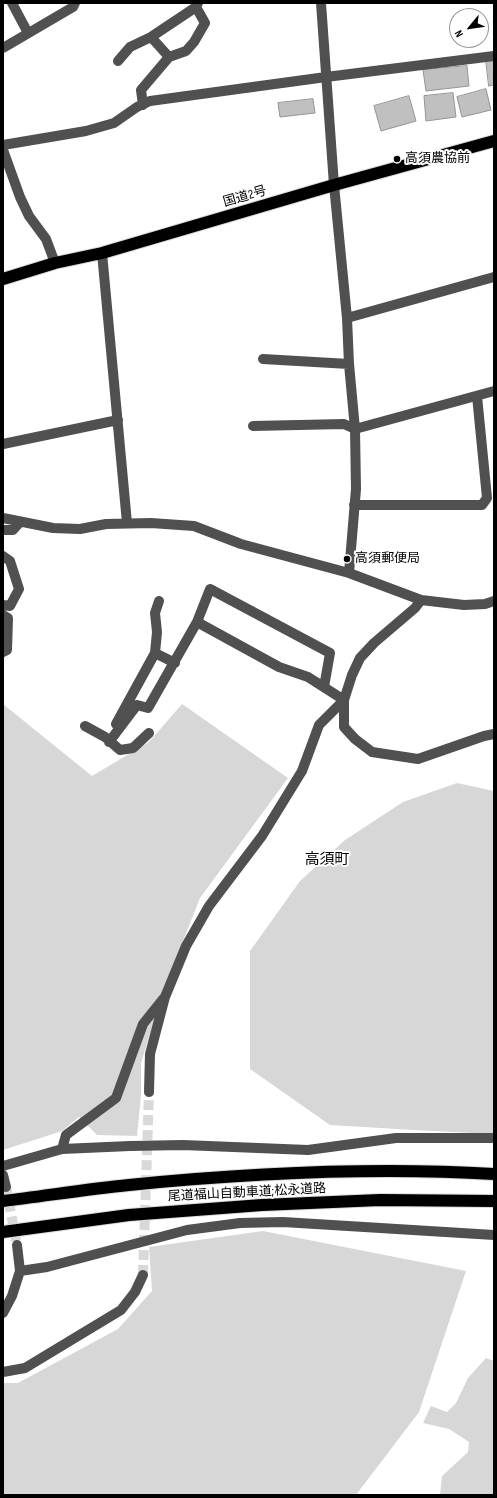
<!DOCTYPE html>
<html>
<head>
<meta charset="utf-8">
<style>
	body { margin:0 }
	#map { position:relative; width:497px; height:1498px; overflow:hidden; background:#fff; font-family:"Sofia Sans Condensed",sans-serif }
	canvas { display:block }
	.frame { position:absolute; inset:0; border:4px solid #000; pointer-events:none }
	.north { position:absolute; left:449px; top:8px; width:40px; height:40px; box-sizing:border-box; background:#fff; border:1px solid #999; border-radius:50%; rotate:241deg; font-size:11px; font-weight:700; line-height:16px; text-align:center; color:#000 }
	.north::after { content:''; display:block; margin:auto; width:14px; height:18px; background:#000; clip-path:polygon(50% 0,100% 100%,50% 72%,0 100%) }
</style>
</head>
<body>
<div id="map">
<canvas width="497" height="1498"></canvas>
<div class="frame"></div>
<div class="north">N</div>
</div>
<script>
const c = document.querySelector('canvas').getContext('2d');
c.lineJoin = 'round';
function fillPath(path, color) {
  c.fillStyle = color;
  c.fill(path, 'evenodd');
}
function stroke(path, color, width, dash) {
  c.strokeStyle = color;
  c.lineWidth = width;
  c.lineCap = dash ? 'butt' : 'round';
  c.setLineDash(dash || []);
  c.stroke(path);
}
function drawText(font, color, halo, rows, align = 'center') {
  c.font = font + ' "Sofia Sans Condensed","Noto Sans JP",sans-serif';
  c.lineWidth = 4;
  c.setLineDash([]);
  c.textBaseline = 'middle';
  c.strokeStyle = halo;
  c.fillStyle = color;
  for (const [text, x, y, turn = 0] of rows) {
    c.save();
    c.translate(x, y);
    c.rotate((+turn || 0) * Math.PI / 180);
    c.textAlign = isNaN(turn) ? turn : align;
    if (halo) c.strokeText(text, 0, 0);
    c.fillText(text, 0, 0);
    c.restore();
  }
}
fillPath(new Path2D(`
	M3,704l89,72 57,-34 33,-38 106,74 -88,120 -38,96 -21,69v32l-4,41 -40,-1 -18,-18 -17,14 -59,19z
	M457,783l37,8v343l-80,-4 -84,-5 -80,-56v-118l50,-70 45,-41 58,-38z
	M263,1231l203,40 -47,141 -63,83h-353v-112h15l100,-54 34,-38 -3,-44z
	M486,1358l8,3v134h-54l2,-19 26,-24 1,-10 -20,-13 -26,-6 8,-17 16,6 9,-9 12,-25z`), '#d7d7d7');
const building = new Path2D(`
	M486,60h8v25l-5,1z
	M467,66l2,20 -43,5 -3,-21z
	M486,89l5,21 -29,7 -5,-20z
	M453,93l3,24 -30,4 -2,-25z
	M409,96l7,25 -35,10 -7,-25z
	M313,99l2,14 -35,4 -2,-14z`);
fillPath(building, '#c0c0c0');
stroke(building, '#949494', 1);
stroke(new Path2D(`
	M6,1187l11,58
	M143,1275l6,-183`), '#d9d9d9', 10, [10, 5]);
const highway = new Path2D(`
	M3,279l52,-16 47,-10 232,-68 160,-44
	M3,1201c42,-5 84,-12 126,-16 121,-12 244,-18 365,-11
	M3,1232l126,-17 133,-10 118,-5 114,1`);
stroke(highway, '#dbdbdb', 14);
stroke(new Path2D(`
	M12,3l16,30
	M321,3l13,182 13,133 2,46 6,65 1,60 -7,84
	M151,37l18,20
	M3,48l70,-41 2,-4
	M118,61l12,-14 21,-10 45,-30
	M143,105l-2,-15 28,-33 17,-6 8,-9 11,-19 -9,-16 2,-4
	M3,145l83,-14 28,-8 23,-16 13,-6 176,-24 168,-21
	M3,150l17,47 9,19 17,23 9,24
	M102,253l25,270
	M347,318l147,-41
	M263,359l86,5
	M253,426l91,-2 11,5 139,-38
	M3,444l115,-24
	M354,505h128l5,-7 -10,-102
	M3,518l50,10 27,1 26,-5 45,-1 43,3 47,18 108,29 72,27 43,5 21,-1 9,-3
	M3,530h10l7,-8
	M3,556l7,5 9,28 -9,17 -7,-1
	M3,615l5,3 -1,32 -4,2
	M197,622l82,45 29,10 36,23v27l11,12 17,13 46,7 66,-23 10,-2
	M155,653l20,10
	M116,724l39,-71 2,-21 -2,-19 4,-12
	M85,726l20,11 15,13 13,-2 16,-15
	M109,742l28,-37 11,3 49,-86 13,-33 120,64 -6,34
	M149,1092l1,-38 15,-57 21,-51 23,-40 53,-70 40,-65 17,-46 25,-25 8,-25 8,-17 14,-15 41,-35 6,-8
	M62,1149l4,-14 50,-37 27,-74 20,-25
	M3,1166l59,-17 68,-3 53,-1 125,5 88,-12h98
	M3,1175l3,12
	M20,1271l27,-4 140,-37 53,-7 43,-1 211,13
	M3,1313l9,-17 8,-25 -3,-26
	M3,1372l22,-4 96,-58 14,-18 8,-17`), '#505050', 10);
stroke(highway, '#000', 12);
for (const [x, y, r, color] of [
	[397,159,4,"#000"],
	[347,559,4,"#000"]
]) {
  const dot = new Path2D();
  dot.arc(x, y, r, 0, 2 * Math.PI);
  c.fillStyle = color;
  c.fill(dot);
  stroke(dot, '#fff', 1.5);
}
drawText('13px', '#000', '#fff', [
	["高須農協前",405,159],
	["高須郵便局",355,559]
], 'left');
drawText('13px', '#000', '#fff', [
	["国道2号",245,197,-16],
	["尾道福山自動車道;松永道路",247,1193,-3]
]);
drawText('15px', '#000', '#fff', [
	["高須町",327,860]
]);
</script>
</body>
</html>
